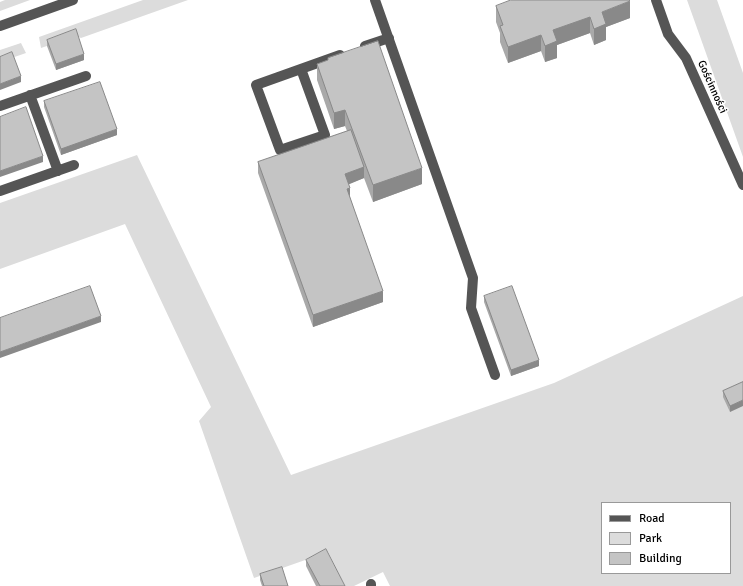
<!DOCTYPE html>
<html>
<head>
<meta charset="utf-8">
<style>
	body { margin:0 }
	#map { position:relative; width:743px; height:586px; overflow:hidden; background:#fff; font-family:Signika,sans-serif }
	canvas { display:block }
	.legend { position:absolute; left:601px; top:502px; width:130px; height:72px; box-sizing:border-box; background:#fff; border:1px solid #999; margin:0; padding:5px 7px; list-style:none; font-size:12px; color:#000 }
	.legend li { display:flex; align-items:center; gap:8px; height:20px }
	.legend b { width:20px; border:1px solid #999 }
</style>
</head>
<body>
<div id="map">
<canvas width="743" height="586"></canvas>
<ul class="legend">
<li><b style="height:5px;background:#555"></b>Road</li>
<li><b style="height:11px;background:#dcdcdc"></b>Park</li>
<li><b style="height:11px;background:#c4c4c4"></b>Building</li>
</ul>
</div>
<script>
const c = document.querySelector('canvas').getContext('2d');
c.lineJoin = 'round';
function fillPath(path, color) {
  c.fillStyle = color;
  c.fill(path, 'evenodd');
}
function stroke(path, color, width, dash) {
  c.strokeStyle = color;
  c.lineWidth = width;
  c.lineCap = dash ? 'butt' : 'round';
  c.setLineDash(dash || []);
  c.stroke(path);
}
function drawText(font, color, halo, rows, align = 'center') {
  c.font = font + ' Signika,sans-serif';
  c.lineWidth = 3;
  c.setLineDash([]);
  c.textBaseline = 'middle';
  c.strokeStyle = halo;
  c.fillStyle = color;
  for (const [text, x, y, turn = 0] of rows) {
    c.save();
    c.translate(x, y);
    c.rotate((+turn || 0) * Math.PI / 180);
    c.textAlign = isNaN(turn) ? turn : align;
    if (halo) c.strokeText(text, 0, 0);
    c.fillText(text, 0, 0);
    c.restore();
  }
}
fillPath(new Path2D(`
	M5,0h25l-30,11v-9z
	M143,0h45l-107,38 -5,-2 -35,12 -2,-11z
	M687,0h30l26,73v84z
	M21,43l5,10 -26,9v-12z
	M137,155l154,320 263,-92 189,-87v290h-353l-7,-14 -29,14h-9l-17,-34 -74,26 -55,-157 12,-14 -86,-183 -125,45v-66zM602,503h128v70h-128z`), '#dcdcdc');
stroke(new Path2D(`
	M375,0l98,278 -2,30 24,67
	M656,0l12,34 18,24 57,127
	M0,26l73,-26
	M365,46l24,-8
	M301,69l24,66 -45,15 -24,-65 84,-30
	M30,95l28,76
	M0,106l86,-30
	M0,191l74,-26
	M371,584v2`), '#555', 10);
fillPath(new Path2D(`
	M496,6l134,12 -24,9v13l-12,5 -4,-12 -33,12v13l-12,4 -4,-11 -33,12 -8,-21v-9l-4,-11z
	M47,40l37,20 -28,10 -9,-24z
	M328,58l94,126 -49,18 -9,-24 -16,6 2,13 33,105 -70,25 -55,-154v-11l89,-31 -2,-5 -11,3 -17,-49v-16l11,-4z
	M44,101l73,34 -56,20 -17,-48z
	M484,296l55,70 -28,10 -27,-74z
	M743,382l-13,30 -7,-15v-6z
	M306,560l39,26h-29l-10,-20z
	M260,574l28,12h-26l-2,-6z`), '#a9a9a9');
fillPath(new Path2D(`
	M630,1v17l-24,9v13l-12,5v-16l8,-17z
	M590,17v16l-33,12v13l-12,4v-16l8,-16z
	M541,35v16l-33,12v-16z
	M84,54v6l-28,10v-6z
	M21,76v6l-21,8v-6z
	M345,110v16l-11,3v-16z
	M117,129v6l-56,20v-6z
	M43,156v6l-43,15v-6z
	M364,167v11l-19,8v-12z
	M422,168v16l-49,18v-17z
	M350,188v11l-3,-10z
	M383,291v11l-70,25v-12z
	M101,316v6l-101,36v-6z
	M539,360v6l-28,10v-6z
	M743,400v6l-13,6v-6z`), '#898989');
const building = new Path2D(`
	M511,0h118l1,1 -28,11 4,12 -12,5 -4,-12 -37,13 4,11 -12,5 -4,-11 -33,12 -8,-21 3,-1 -7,-19z
	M76,29l8,25 -28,10 -9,-24z
	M378,41l44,127 -49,17 -28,-75 -11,3 -17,-49 11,-4v-2z
	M12,52l9,24 -21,8v-27z
	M100,82l17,47 -56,20 -17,-48z
	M26,107l17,49 -43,15v-54z
	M351,130l13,37 -19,7 5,14 -3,1 36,102 -70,24 -55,-153z
	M90,286l11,30 -101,36v-34z
	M512,286l27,74 -28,10 -27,-74z
	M743,382v18l-13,6 -7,-15z
	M326,549l19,37h-25l-14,-26z
	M282,567l6,19h-24l-4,-12z`);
fillPath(building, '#c4c4c4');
stroke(building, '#898989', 1);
drawText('11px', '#000', '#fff', [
	["Gościnności",712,87,66]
]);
</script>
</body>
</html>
